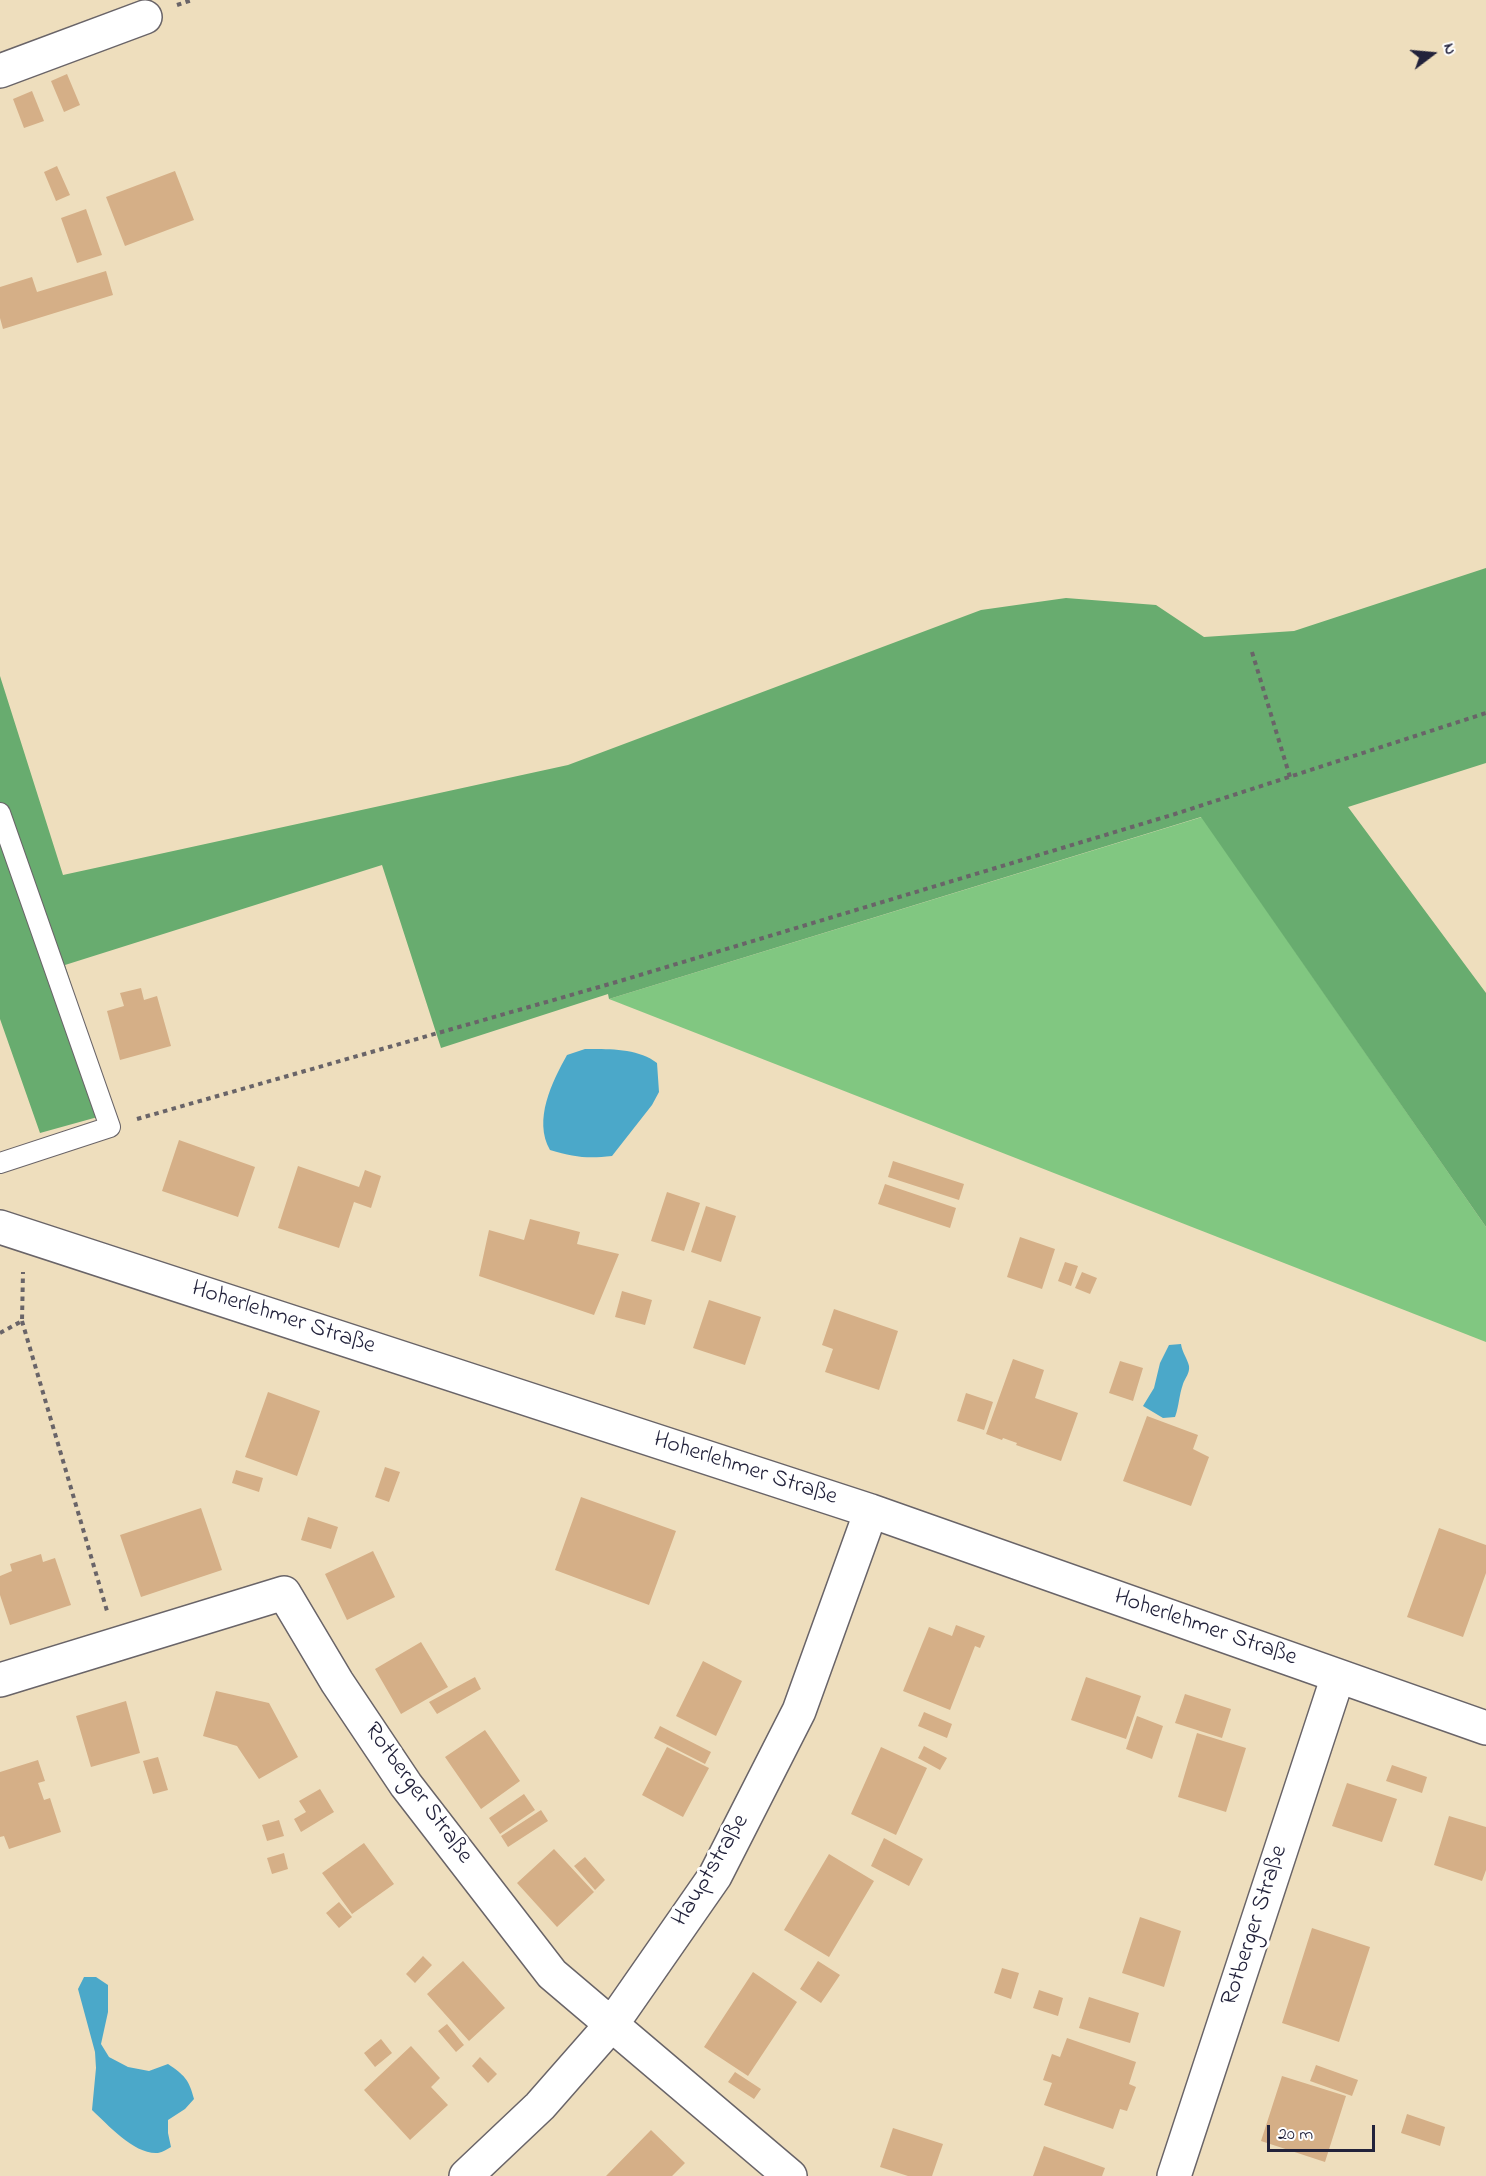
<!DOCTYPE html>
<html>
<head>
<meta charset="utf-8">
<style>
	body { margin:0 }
	#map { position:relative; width:1486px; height:2176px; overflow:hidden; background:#eedebd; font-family:"Indie Flower",sans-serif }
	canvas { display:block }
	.north { position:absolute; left:1402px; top:24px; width:60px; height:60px; -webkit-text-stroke:4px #fff; paint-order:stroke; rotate:74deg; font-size:16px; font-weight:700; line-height:24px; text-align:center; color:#22223b }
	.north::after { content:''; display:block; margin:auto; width:21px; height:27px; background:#22223b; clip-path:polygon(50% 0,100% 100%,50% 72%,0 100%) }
	.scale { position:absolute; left:1267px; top:2125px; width:108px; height:27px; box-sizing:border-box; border:3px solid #22223b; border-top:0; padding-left:8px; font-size:18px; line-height:21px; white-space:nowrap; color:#22223b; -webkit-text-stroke:4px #fff; paint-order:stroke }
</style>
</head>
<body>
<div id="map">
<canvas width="1486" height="2176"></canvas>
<div class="north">N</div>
<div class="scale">20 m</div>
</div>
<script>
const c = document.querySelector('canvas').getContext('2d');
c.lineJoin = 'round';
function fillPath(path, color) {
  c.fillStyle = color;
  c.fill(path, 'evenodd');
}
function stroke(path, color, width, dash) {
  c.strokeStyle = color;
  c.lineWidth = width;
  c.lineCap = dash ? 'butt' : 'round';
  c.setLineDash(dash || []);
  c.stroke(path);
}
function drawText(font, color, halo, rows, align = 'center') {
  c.font = font + ' "Indie Flower",sans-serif';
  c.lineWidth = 6;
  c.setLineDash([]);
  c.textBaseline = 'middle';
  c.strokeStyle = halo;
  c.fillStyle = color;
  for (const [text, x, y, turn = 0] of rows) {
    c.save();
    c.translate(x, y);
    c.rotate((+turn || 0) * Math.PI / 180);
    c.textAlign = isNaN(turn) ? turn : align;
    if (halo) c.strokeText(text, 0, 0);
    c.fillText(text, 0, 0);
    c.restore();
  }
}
fillPath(new Path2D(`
	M1202,817l284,410v115l-877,-343z`), '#81c781');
fillPath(new Path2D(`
	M1486,568v195l-138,44 138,186v234l-285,-410 -592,182 -1,-5 -167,54 -59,-183 -317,100 47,148 -72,20 -40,-114v-343l63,199 505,-110 413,-155 85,-12 90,7 48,32 90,-6z`), '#68ac6f');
fillPath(new Path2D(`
	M585,1049c23,0 53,-1 72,14l2,29 -7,13 -40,51c-25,3 -38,1 -62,-6 -17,-30 2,-68 17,-95z
	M1181,1344c1,8 7,16 8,22 1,7 -4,12 -6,18 -4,11 -4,22 -8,33l-12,1 -20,-12 11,-18 6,-25 9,-18z
	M84,1977h12l12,8v27l-7,32 8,13 19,10 21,4 19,-7c16,11 21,15 26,35l-9,10 -17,11v13l3,14c-4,2 -8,5 -13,6 -23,2 -50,-28 -66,-43l4,-42 -1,-16 -17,-63z`), '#4ba8c9');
fillPath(new Path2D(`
	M67,74l13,31 -16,7 -13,-31z
	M32,91l12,30 -20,7 -11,-29z
	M57,166l13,29 -14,6 -12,-29z
	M175,171l19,49 -69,26 -19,-49z
	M86,209l16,46 -25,8 -16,-45z
	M106,271l7,24 -110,34 -3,-11v-31l32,-10 5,15z
	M141,988l3,12 13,-4 14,50 -51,14 -13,-49 17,-5 -4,-13z
	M179,1140l76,27 -17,50 -76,-26z
	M893,1161l71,23 -5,16 -71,-23z
	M298,1166l61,21 6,-17 16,6 -10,32 -17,-6 -15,46 -61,-20z
	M885,1184l71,24 -6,20 -72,-24z
	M667,1192l33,11 -16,48 -33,-10z
	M706,1206l30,10 -15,46 -30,-10z
	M530,1219l50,13 -3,12 42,10 -25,61 -115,-39 10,-46 35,10z
	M1020,1237l35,12 -13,40 -35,-12z
	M1065,1262l13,4 -7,20 -13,-5z
	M1082,1272l15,6 -7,16 -15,-6z
	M622,1291l30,9 -7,25 -30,-8z
	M709,1300l52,17 -16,48 -52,-17z
	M834,1309l64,22 -19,59 -54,-18 8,-23 -11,-4z
	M1013,1359l31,11 -9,28 43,15 -17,48 -45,-16 1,-2 -14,-5 -1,2 -16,-6z
	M1120,1361l23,7 -10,33 -24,-8z
	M268,1392l52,19 -23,65 -52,-19z
	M966,1393l27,9 -9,28 -27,-9z
	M1147,1416l51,19 -5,14 16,8 -18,49 -68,-25z
	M385,1467l15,5 -11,30 -14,-5z
	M236,1470l27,8 -4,14 -27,-9z
	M581,1497l95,34 -27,74 -94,-35z
	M201,1508l21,62 -81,27 -21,-62z
	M308,1517l30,10 -7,22 -30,-9z
	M1439,1528l47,17v28l-23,64 -56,-20z
	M373,1551l22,46 -48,23 -22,-46z
	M41,1554l2,8 12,-4 16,47 -61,20 -10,-30v-19l12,-5 -2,-7z
	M956,1625l29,11 -5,12 -5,-2 -25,64 -47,-19 26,-64 23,9z
	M421,1642l27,45 -47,27 -26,-45z
	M703,1661l39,20 -26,55 -40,-20z
	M475,1677l6,12 -44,25 -8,-12z
	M1086,1677l55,19 -15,43 -55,-19z
	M216,1691l53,12 29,54 -39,22 -22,-33 -34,-10z
	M1185,1694l46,15 -9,29 -47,-15z
	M126,1701l14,52 -49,14 -15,-51z
	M924,1712l28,12 -5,14 -29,-12z
	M1137,1716l26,10 -11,33 -26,-10z
	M660,1726l51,26 -6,12 -51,-26z
	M485,1730l35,51 -39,28 -36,-52z
	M1197,1733l49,15 -20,64 -48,-15z
	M924,1746l23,12 -7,12 -22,-12z
	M667,1747l42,21 -26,49 -41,-22z
	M881,1747l46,21 -31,67 -45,-21z
	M158,1757l10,33 -15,4 -10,-33z
	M38,1760l7,21 -7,2 6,17 6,-2 11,34 -52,17 -5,-13 -4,1v-65z
	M1392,1765l35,12 -5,16 -36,-12z
	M1347,1783l50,16 -15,43 -50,-16z
	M320,1789l14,23 -33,20 -7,-13 12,-7 -7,-11z
	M524,1794l11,16 -35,24 -11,-16z
	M541,1810l7,11 -40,26 -7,-11z
	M1449,1816l37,11v43l-4,11 -48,-16z
	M279,1820l5,16 -17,5 -5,-16z
	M884,1838l39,21 -14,27 -38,-20z
	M364,1843l30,41 -42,30 -30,-41z
	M554,1849l40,43 -37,35 -40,-44z
	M284,1853l4,16 -16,5 -5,-16z
	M829,1854l45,27 -45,76 -45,-27z
	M585,1857l20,23 -10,10 -21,-24z
	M339,1902l13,15 -13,11 -13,-15z
	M1140,1917l41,14 -17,56 -42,-14z
	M1312,1928l58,19 -31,95 -57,-19z
	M423,1956l9,9 -17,18 -9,-9z
	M463,1961l42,47 -36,33 -42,-47z
	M818,1961l22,14 -19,28 -21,-14z
	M1002,1968l17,5 -8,26 -17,-6z
	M753,1972l44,30 -49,74 -44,-29z
	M1039,1990l24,8 -5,18 -25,-8z
	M1089,1997l50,16 -9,30 -51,-15z
	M447,2024l17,21 -8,7 -18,-21z
	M1067,2038l69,24 -7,22 7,3 -9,24 -7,-2 -7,20 -69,-24 8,-22 -9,-3 9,-26 8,3z
	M381,2039l11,14 -17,14 -11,-14z
	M411,2046l29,32 -9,9 17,18 -38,35 -46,-50z
	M480,2057l17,17 -9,9 -16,-17z
	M1316,2065l42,15 -6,16 -42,-15z
	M735,2072l26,17 -7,10 -26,-17z
	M1282,2076l64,20 -21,66 -64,-21z
	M1407,2114l38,13 -5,19 -39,-13z
	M893,2128l50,16 -11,32h-24l-28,-9z
	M651,2130l34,33 -13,13h-66z
	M1044,2146l61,22 -3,8h-69z`), '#d5af87');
const service = new Path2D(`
	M0,813l110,314 -110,36`);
const minor = new Path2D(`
	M0,71l145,-54
	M0,1227l871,284 615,217
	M0,1680l284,-87 53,89 69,103 146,189 238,202
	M466,2176l74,-70 72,-82 103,-148 84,-165 72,-200
	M1174,2176l164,-500`);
stroke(service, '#696468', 22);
stroke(minor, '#696468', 36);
stroke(new Path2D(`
	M177,5l15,-5
	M1252,652l38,125
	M137,1119l483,-138 555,-167 311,-101
	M22,1321l85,290
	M0,1333l22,-12 1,-49`), '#696468', 4, [4.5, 4.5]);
stroke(service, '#fff', 20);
stroke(minor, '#fff', 33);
drawText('24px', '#22223b', '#fff', [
	["Hoherlehmer Straße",283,1319,18],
	["Hoherlehmer Straße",745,1470,18],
	["Hoherlehmer Straße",1205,1629,19],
	["Rotberger Straße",417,1794,54],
	["Hauptstraße",712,1871,-59],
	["Rotberger Straße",1256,1926,-72]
]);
</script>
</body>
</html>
